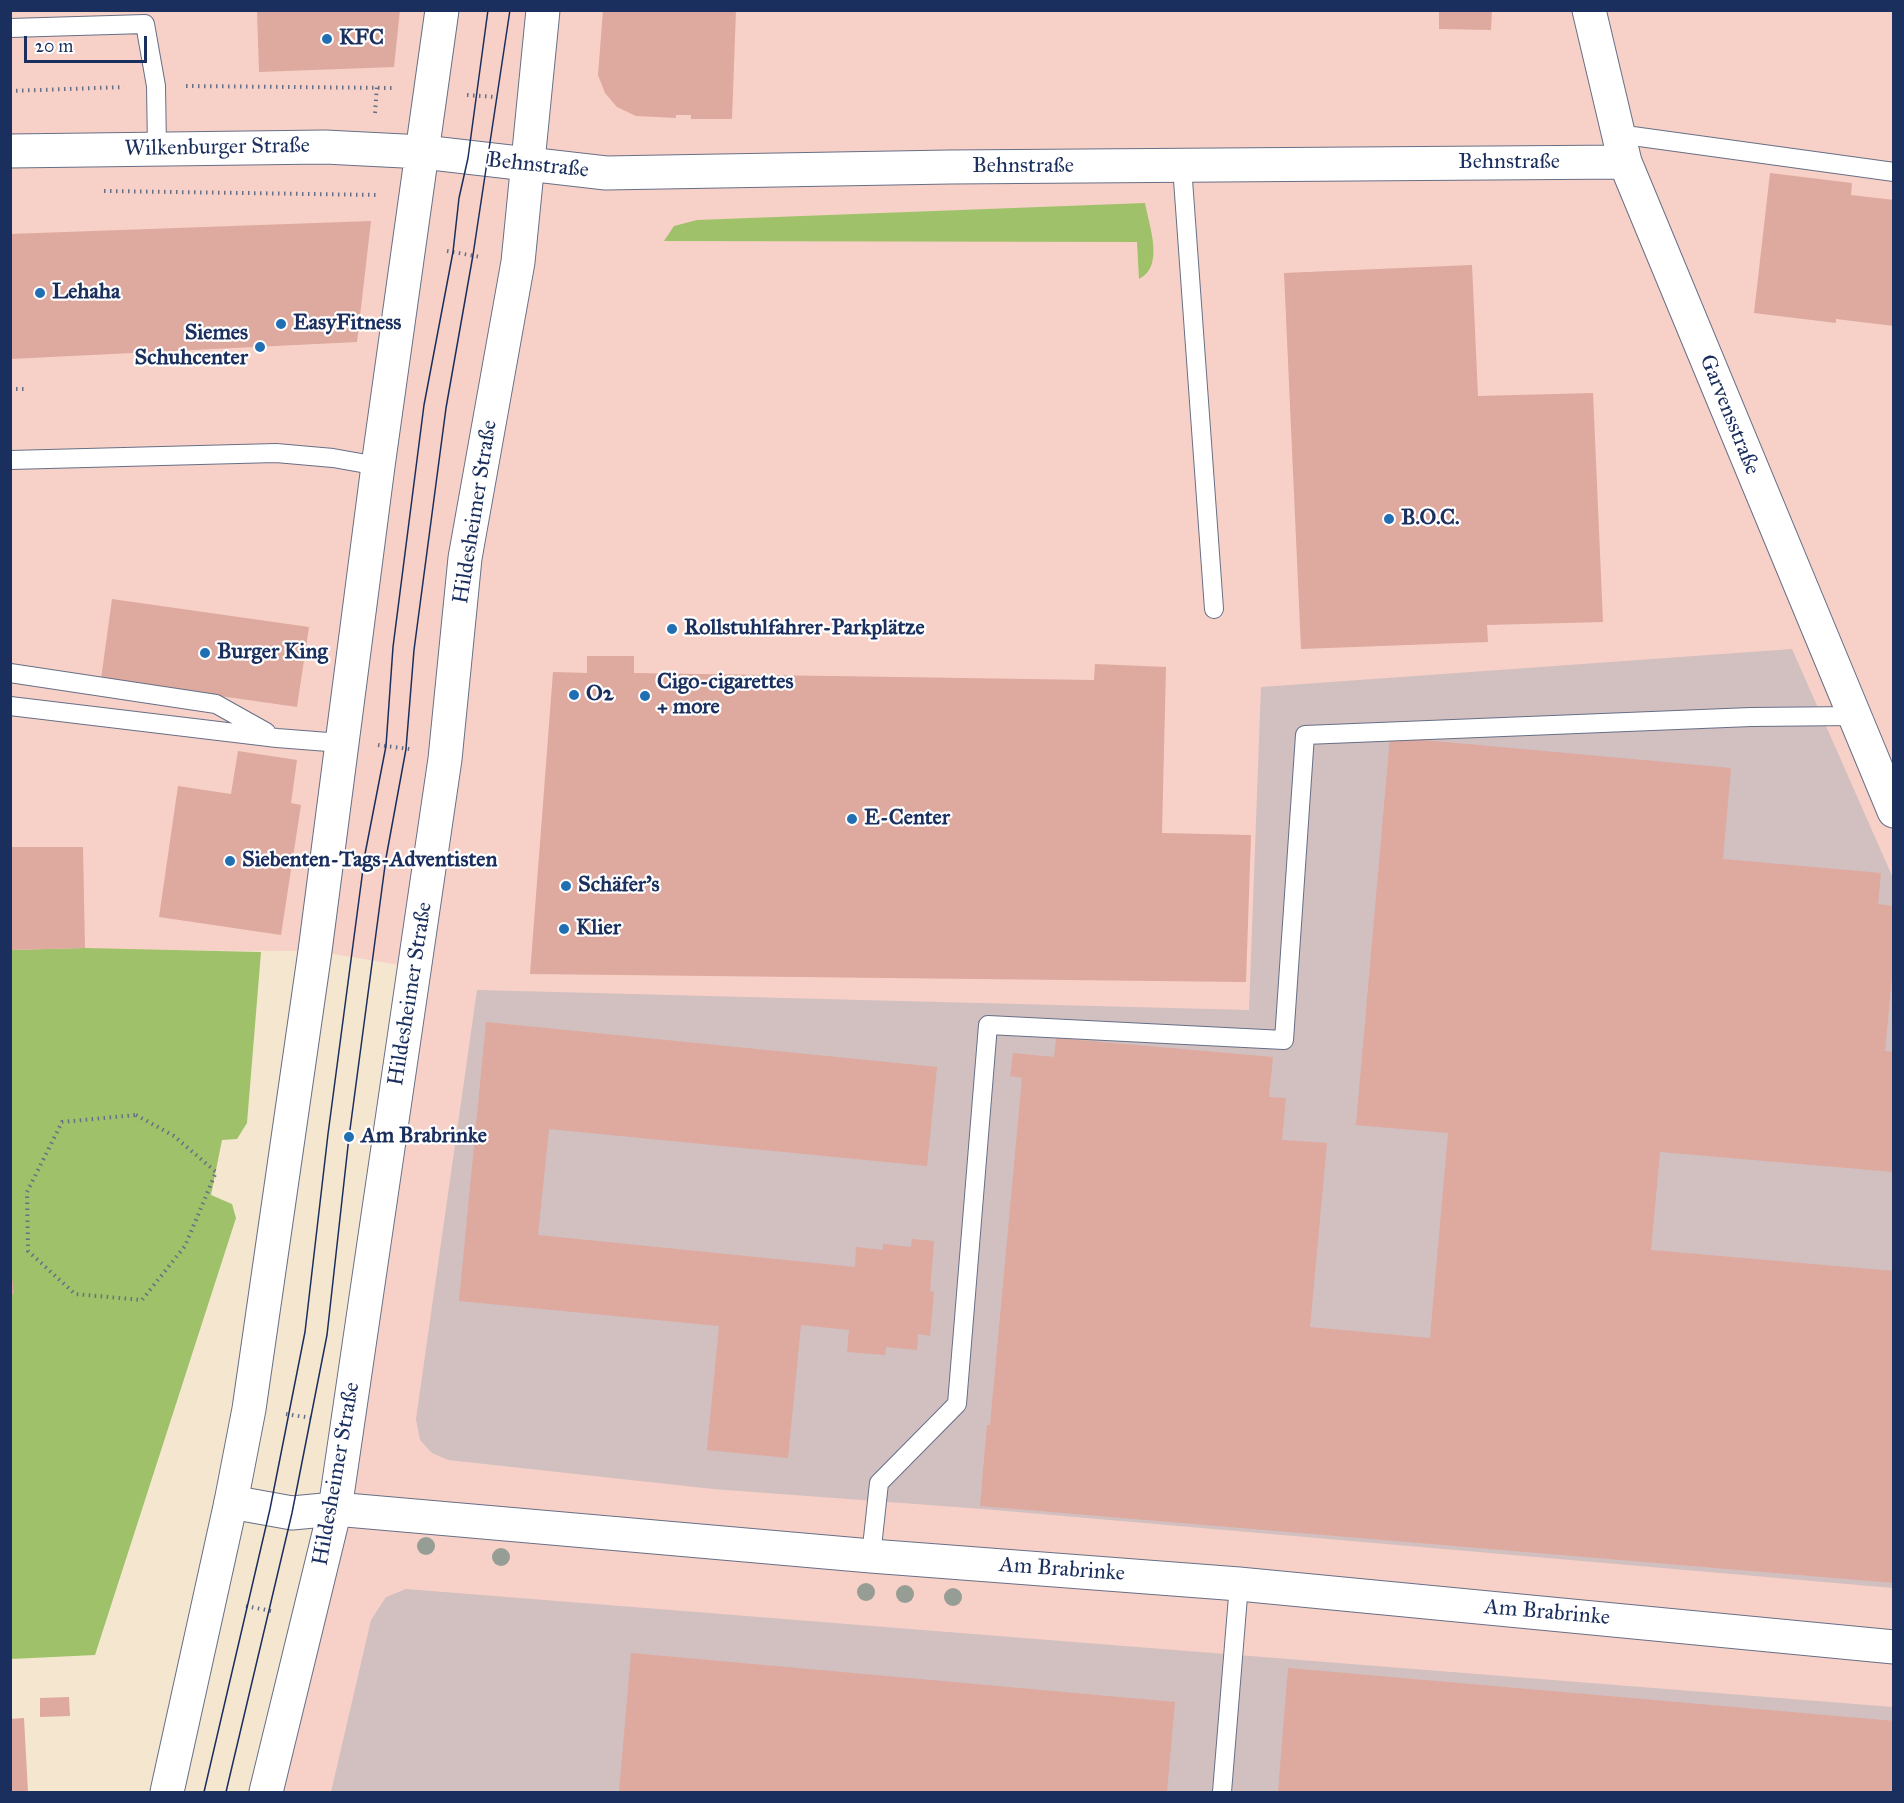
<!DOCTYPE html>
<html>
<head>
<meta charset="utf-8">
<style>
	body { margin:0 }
	#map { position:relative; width:1904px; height:1803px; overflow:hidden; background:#f5e6d0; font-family:"IM FELL Great Primer",serif }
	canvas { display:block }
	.frame { position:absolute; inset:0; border:12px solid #1b2f5e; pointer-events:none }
	.scale { position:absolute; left:24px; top:36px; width:123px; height:27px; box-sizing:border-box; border:3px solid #1b2f5e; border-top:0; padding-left:8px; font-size:18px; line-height:21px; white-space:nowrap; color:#1b2f5e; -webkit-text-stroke:4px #fff; paint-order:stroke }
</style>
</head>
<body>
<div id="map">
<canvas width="1904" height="1803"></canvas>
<div class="frame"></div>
<div class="scale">20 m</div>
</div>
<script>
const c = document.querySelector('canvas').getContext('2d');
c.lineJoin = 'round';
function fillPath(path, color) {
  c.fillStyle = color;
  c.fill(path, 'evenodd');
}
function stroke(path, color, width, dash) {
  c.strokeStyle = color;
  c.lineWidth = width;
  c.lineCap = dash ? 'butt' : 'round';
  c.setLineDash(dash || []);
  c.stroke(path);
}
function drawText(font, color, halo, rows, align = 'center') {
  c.font = font + ' "IM FELL Great Primer",serif';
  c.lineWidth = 4.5;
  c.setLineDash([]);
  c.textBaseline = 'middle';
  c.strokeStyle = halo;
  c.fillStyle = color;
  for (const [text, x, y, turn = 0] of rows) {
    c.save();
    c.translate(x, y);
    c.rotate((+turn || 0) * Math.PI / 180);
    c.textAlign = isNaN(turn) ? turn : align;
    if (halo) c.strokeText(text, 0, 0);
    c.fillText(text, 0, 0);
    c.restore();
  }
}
fillPath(new Path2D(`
	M10,11h1883v1781h-1627l158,-823 -109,-18 -304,-1z`), '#f7d1c7');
fillPath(new Path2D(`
	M1792,649l101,229v710l-910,-79 -270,-20 -265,-29 -16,-7 -12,-13 -4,-21 61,-429 772,20 12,-323z
	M406,1589l1487,118v85h-1562l40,-172 15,-23z`), '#d2bfc0');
fillPath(new Path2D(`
	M1145,203c4,23 20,63 -6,76l-2,-37 -473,-1 10,-15 23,-6z
	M85,948l176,4 -14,171 -10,16 -15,1 -11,55 21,9 4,14 -141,437 -84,4 -1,-709z`), '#9fc169');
fillPath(new Path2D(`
	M257,10h143l-6,57 -135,5z
	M603,10h133l-4,109h-41v-4h-15v3l-40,-2 -19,-9 -12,-14 -7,-18z
	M1439,10h53l-1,20 -52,-1z
	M1770,173l82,10 -1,12 43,5v126l-58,-7v4l-82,-10z
	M371,221l-14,121 -347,17v-125z
	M1472,265l6,131 115,-3 10,229 -116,3 1,17 -187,7 -17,-376z
	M112,599l197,28 -12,80 -196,-28z
	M587,656h47v17l460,7 1,-16 71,3 -4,166 89,2 -5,147 -716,-8 23,-302 34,1z
	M1390,737l341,31 -8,91 158,14 -3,31 16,2v48l-9,97 9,1v120l-234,-20 -9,98 243,21v312l-914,-77 7,-81h3l32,-347 -12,-2 3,-23 41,4 2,-19 217,19 -4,40 17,1 -4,42 45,3 -17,184 120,11 18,-205 -92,-8z
	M238,751l59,9 -6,43 10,2 -20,130 -122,-18 19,-131 53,8z
	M10,847h73l2,101 -75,2z
	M486,1022l451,45 -10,99 -378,-37 -11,106 317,32 1,-20 27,3v-6l28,3 1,-8 22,2 -4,50 4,1 -4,44 -12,-2 -1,16 -31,-3 -1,8 -38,-3 2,-22 -48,-5 -13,133 -81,-8 12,-124 -260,-25z
	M10,1260l4,34h-4z
	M631,1653l544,49 -8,90h-548z
	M1288,1668l606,53v71h-616z
	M69,1697l1,19 -30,1v-19z
	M24,1718l4,74h-18v-73z`), '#dea99e');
const service = new Path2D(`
	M10,28l135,-4 11,62 1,63
	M1618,134l276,38
	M1182,166l32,443
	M10,460l266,-7 57,5 45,8
	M10,673l206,31 50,28
	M10,706l267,32 64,5
	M871,1556l8,-73 78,-79 31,-379 296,15 21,-305 446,-18 103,-1
	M1222,1792l17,-208`);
const minor = new Path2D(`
	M1589,10l36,152 269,649
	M423,152l183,21 344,-6 675,-5
	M231,1502l61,11 43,-4 536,47 368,28 655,63`);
const secondary = new Path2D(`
	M10,151l315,-4 98,5
	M167,1792l64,-290 18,-93 66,-458 63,-485 64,-456
	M266,1792l69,-283 110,-750 20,-201 53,-296 25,-252`);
stroke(service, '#676f86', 20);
stroke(minor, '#676f86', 35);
stroke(secondary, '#676f86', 35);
stroke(new Path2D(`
	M186,86l208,2
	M10,91l114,-4
	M467,95l29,2
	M375,113l2,-27
	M104,191l275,4
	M447,251l34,6
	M10,389h14
	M378,745l32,4
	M136,1115l38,21 42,36 -31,74 -43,54 -67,-6 -47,-43 -1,-59 35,-70z
	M286,1414l25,4
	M246,1606l25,5`), '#676f86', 4, [1.5, 4.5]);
stroke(service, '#fff', 18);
stroke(minor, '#fff', 33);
stroke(secondary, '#fff', 33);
stroke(new Path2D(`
	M204,1792l66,-283 35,-177 23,-198 37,-280 21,-108 7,-99 31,-242 29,-153 6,-54 9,-40 20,-148
	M226,1792l66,-279 35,-178 22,-198 37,-279 20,-109 8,-99 32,-242 27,-153 37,-245`), '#1b2f5e', 1.5);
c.fillStyle = '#969d94';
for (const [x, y] of [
	[426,1546],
	[501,1557],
	[866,1592],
	[905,1594],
	[953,1597]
]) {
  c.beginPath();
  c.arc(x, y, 9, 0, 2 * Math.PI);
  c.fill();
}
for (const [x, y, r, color] of [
	[327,39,6,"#1f6fb2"],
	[40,293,6,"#1f6fb2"],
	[281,324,6,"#1f6fb2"],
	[260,347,6,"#1f6fb2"],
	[1389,519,6,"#1f6fb2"],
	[672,629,6,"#1f6fb2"],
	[205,653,6,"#1f6fb2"],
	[574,695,6,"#1f6fb2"],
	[645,696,6,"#1f6fb2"],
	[852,819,6,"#1f6fb2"],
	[230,861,6,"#1f6fb2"],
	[566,886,6,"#1f6fb2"],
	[564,929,6,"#1f6fb2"],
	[349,1137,6,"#1f6fb2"]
]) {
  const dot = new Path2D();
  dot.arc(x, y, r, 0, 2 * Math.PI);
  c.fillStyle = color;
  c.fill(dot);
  stroke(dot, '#fff', 2);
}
drawText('bold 22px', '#1b2f5e', '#fff', [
	["KFC",339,39],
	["Lehaha",52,293],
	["EasyFitness",293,324],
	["Siemes",248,334,"right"],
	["Schuhcenter",248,359,"right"],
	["B.O.C.",1401,519],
	["Rollstuhlfahrer-Parkplätze",684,629],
	["Burger King",217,653],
	["Cigo-cigarettes",657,683],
	["+ more",657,708],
	["O2",586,695],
	["E-Center",864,819],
	["Siebenten-Tags-Adventisten",242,861],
	["Schäfer's",578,886],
	["Klier",576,929],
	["Am Brabrinke",361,1137]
], 'left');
drawText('22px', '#1b2f5e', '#fff', [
	["Wilkenburger Straße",217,148,-1],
	["Behnstraße",1509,163],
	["Behnstraße",538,166,6],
	["Behnstraße",1023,167],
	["Garvensstraße",1729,415,68],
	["Hildesheimer Straße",476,512,-81],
	["Hildesheimer Straße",411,994,-81],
	["Hildesheimer Straße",337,1474,-80],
	["Am Brabrinke",1062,1570,4],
	["Am Brabrinke",1547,1613,5]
]);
</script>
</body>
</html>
